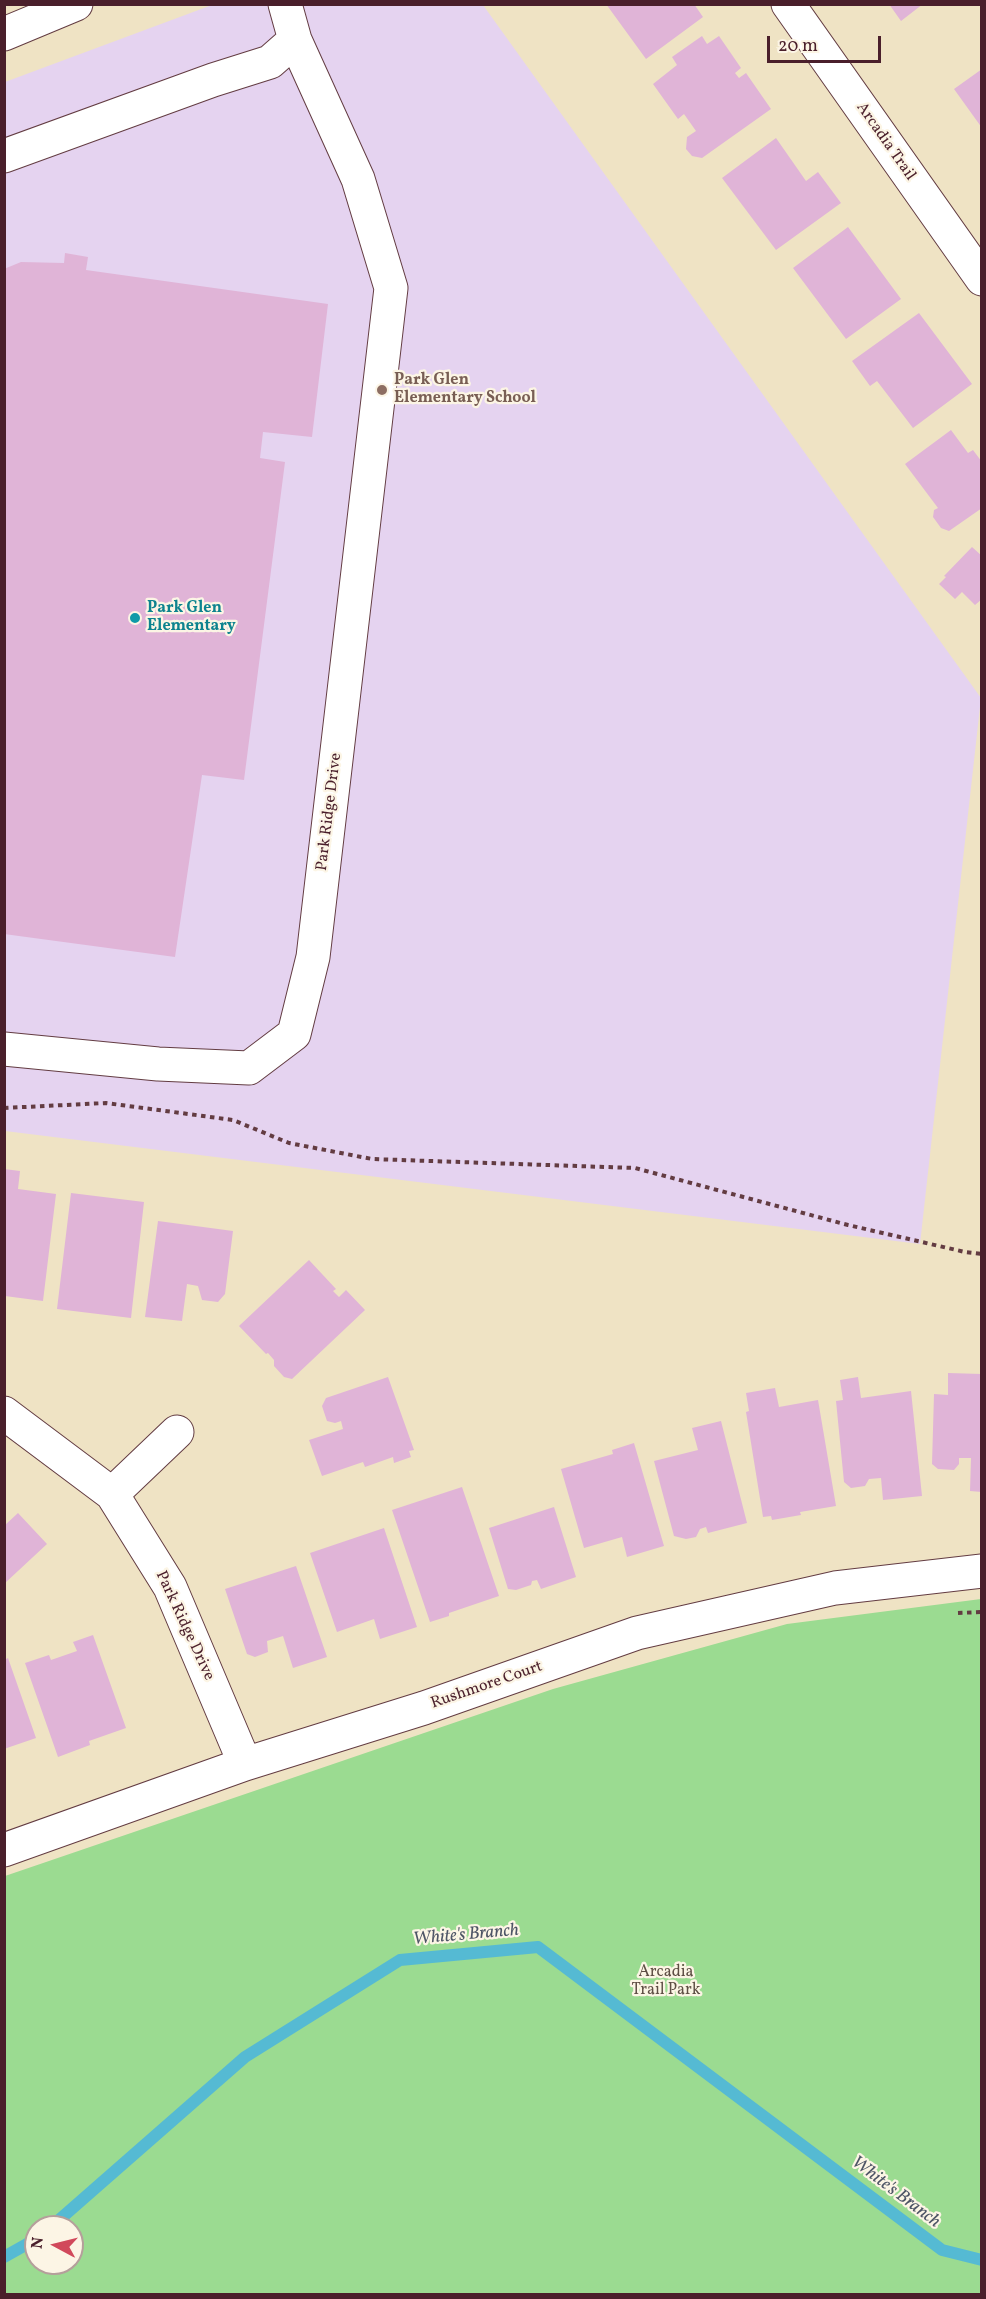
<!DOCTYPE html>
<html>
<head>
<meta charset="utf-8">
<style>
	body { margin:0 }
	#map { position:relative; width:986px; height:2299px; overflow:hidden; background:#efe3c4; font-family:Vollkorn,serif }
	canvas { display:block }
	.frame { position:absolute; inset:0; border:6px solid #4a1f2b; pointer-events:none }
	.north { position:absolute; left:24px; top:2215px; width:60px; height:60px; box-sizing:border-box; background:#fcf5e5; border:2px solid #b59f9b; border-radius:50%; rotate:277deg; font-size:16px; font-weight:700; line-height:24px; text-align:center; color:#4a1f2b }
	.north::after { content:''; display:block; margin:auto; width:21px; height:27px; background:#d1495b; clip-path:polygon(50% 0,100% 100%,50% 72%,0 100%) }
	.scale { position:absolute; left:767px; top:36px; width:114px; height:27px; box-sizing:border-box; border:3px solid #4a1f2b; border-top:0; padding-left:8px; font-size:18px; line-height:21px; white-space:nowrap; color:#4a1f2b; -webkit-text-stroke:4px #fcf5e5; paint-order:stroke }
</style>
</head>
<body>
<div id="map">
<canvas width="986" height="2299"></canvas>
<div class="frame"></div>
<div class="north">N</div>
<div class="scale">20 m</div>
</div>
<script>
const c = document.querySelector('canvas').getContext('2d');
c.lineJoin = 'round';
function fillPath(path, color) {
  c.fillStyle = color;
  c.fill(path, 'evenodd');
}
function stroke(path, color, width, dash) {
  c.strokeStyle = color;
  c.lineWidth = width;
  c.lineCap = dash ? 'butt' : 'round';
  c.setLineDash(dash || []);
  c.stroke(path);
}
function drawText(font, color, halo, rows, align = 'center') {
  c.font = font + ' Vollkorn,serif';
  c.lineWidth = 4.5;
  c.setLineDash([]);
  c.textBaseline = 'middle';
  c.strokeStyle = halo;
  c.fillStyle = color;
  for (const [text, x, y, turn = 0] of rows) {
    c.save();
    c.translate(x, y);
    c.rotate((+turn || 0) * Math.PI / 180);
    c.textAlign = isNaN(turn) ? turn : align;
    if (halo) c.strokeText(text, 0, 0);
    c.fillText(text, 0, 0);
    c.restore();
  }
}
fillPath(new Path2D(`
	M212,5h271l498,693 -61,546 -915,-113v-1049z`), '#e5d3f0');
fillPath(new Path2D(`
	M981,1599v695h-976v-418l548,-187 234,-65zM36,2227h36v36h-36z`), '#9bdb91');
stroke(new Path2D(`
	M51,2227l194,-170 155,-97 138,-13 404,303 40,10
	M4,2257l32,-18`), '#55bad3', 12);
fillPath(new Path2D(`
	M606,4h88l9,13 -57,42z
	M889,4h34l-22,17z
	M702,36l5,8 12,-8 22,32 -6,5 4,5 7,-5 25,36 -69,49 -10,-2 -6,-7 1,-12 9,-6 -12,-17 -6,5 -25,-35 24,-19 -5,-8z
	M982,69v59l-28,-39z
	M776,138l30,43 12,-9 23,31 -65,47 -54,-72z
	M848,227l53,72 -55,40 -53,-71z
	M65,253l23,4 -2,13 242,34 -16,133 -49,-5 -3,26 25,4 -41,318 -42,-5 -27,182 -171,-23v-665l17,-7 43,1z
	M919,313l53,71 -59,44 -36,-47 -7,5 -18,-25z
	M951,430l17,23 5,-3 9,12v46l-33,23 -8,-3 -8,-11 1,-7 4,-2 -33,-44z
	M972,547l10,9v43l-7,6 -13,-13 -7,7 -16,-15 7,-7 -2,-1z
	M4,1169l16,2 -2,18 38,5 -13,107 -38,-5z
	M71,1193l73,9 -13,116 -74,-9z
	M158,1221l75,10 -8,63 -7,8 -16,-2 -4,-14 -11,-2 -5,37 -37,-4z
	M309,1260l27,29 -3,2 6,6 7,-7 19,20 -73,69 -8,-2 -10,-11v-6l-6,-7 -2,1 -27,-28z
	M948,1373l34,1v118l-12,-1 1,-33h-12v6l-5,6 -16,-1 -6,-5 2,-70 14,1z
	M388,1377l26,73 -5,1 2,6 -17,6 -1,-6 -28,10 -2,-5 -41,14 -13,-36 34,-11 -2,-8 -6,2 -8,-2 -5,-15 4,-8z
	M858,1377l3,21 50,-7 11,105 -39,4 -2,-22 -12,1 -4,7 -14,2 -7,-6 -8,-81 7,-1 -3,-20z
	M775,1388l4,19 39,-7 18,106 -36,6 1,3 -29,5 -1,-4 -8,1 -17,-105 3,-1 -3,-18z
	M721,1421l26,102 -39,10 -2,-6 -6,2 -4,8 -10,2 -12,-3 -20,-75 44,-11 -6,-22z
	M634,1443l30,103 -37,11 -5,-20 -38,11 -23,-79 52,-15 -1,-4z
	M462,1487l37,109 -50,17v3l-19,6 -38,-112z
	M554,1507l22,70 -35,12 -4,-9 -5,1 -1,4 -15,5 -8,-1 -19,-61z
	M18,1513l29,31 -43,40v-58z
	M384,1528l33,99 -37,12 -6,-20 -37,13 -27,-79z
	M296,1566l31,91 -34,11 -10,-32 -16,5 1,11 -13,5 -8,-3 -22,-65z
	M93,1635l33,93 -37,13 1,4 -32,12 -33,-94 24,-8 2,5 26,-9 -4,-9z
	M8,1658l28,80 -32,11v-89z`), '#e0b4d7');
const minor = new Path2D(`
	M788,4l194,275
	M4,34l72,-30
	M4,156l209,-76 57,-18 25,-22 -10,-36
	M4,1049l154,15 91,4 45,-34 19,-77 78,-669 -33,-109 -63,-139
	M4,1413l108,81 58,93 75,177
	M112,1494l65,-62
	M4,1850l241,-86 179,-56 213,-75 198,-45 147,-17`);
stroke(minor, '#633c42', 35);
stroke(new Path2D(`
	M4,1108l102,-5 127,17 56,23 83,16 263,9 213,57 117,27 17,2
	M958,1613l24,-1`), '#633c42', 4, [4.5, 4.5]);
stroke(minor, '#fff', 33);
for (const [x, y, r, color] of [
	[382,390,6,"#8d6e63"],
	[135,618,6,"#0f9aa8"]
]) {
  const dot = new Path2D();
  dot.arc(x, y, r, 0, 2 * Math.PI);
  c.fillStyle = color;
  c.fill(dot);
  stroke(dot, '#fcf5e5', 2);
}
drawText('16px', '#4a1f2b', '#fcf5e5', [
	["Arcadia Trail",885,142,55],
	["Park Ridge Drive",330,812,-83],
	["Park Ridge Drive",184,1626,65],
	["Rushmore Court",487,1686,-19]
]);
drawText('bold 16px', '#785e54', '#fcf5e5', [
	["Park Glen",394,381],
	["Elementary School",394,399]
], 'left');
drawText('bold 16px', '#0d838f', '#fcf5e5', [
	["Park Glen",147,609],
	["Elementary",147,627]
], 'left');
drawText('16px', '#5e4e44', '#fcf5e5', [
	["Arcadia",666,1973],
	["Trail Park",666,1991]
]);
drawText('italic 18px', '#4e5566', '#fcf5e5', [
	["White's Branch",466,1936,-5],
	["White's Branch",895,2193,37]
]);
</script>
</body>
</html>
